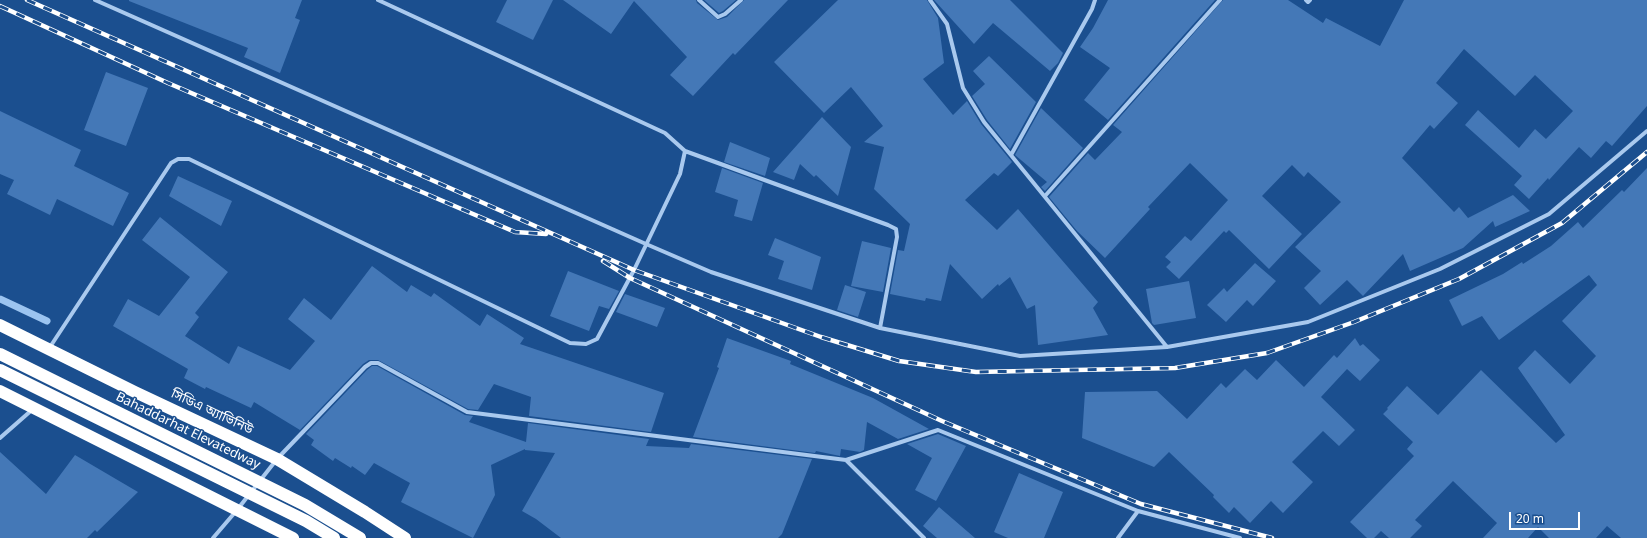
<!DOCTYPE html>
<html>
<head>
<meta charset="utf-8">
<style>
	body { margin:0 }
	#map { position:relative; width:1647px; height:538px; overflow:hidden; background:#1b4f8f; font-family:"Noto Sans",sans-serif }
	canvas { display:block }
	.scale { position:absolute; left:1509px; top:512px; width:71px; height:18px; box-sizing:border-box; border:2px solid #fff; border-top:0; padding-left:5px; font-size:12px; line-height:14px; white-space:nowrap; color:#fff; -webkit-text-stroke:3px #1b4f8f; paint-order:stroke }
</style>
</head>
<body>
<div id="map">
<canvas width="1647" height="538"></canvas>
<div class="scale">20 m</div>
</div>
<script>
const c = document.querySelector('canvas').getContext('2d');
c.lineJoin = 'round';
function stroke(path, color, width, dash) {
  c.strokeStyle = color;
  c.lineWidth = width;
  c.lineCap = dash ? 'butt' : 'round';
  c.setLineDash(dash || []);
  c.stroke(path);
}
function fillPath(path, color) {
  c.fillStyle = color;
  c.fill(path, 'evenodd');
}
function drawText(font, color, halo, rows, align = 'center') {
  c.font = font + ' "Noto Sans","Noto Sans Bengali",sans-serif';
  c.lineWidth = 3;
  c.setLineDash([]);
  c.textBaseline = 'middle';
  c.strokeStyle = halo;
  c.fillStyle = color;
  for (const [text, x, y, turn = 0] of rows) {
    c.save();
    c.translate(x, y);
    c.rotate((+turn || 0) * Math.PI / 180);
    c.textAlign = isNaN(turn) ? turn : align;
    if (halo) c.strokeText(text, 0, 0);
    c.fillText(text, 0, 0);
    c.restore();
  }
}
stroke(new Path2D(`
	M0,299l47,22`), '#9cc4f0', 7);
fillPath(new Path2D(`
	M129,0h173l-7,18 5,2 -20,53 -36,-16 4,-9 -119,-47z
	M507,0h46l-20,40 -37,-18z
	M563,0h133l1,3 21,17 9,-3 17,-17h44l-53,55 -2,-2 -40,43 -23,-21 17,-18 -53,-56 -23,33z
	M704,0h32l-13,11 -4,2z
	M838,0h89l11,18 6,45 -21,16 30,36 14,-14 14,23 31,38 -14,14 -4,-3 -29,27 32,30 21,-21 80,93 -5,6 15,27 -70,10 -3,-40 -8,4 -17,-32 -11,9 -1,-2 -16,15 -32,-35 -9,37 -15,-3 -1,3 -35,-7 8,-44 6,1 6,-27 -36,-35 10,-42 -20,-5 19,-16 -32,-39 -27,26 -50,-51z
	M934,0h76l53,53 -5,10 -8,8 -57,-48 -19,21z
	M1108,0h107l-107,120 -24,-20 26,-32 -30,-21 13,-19z
	M1223,0h65l35,23 3,-5 54,28 24,-46h243v106l-35,40 -6,-5 -15,17 -12,-11 -30,33 -1,-2 -19,21 -15,-14 8,-9 -57,-51 13,-15 41,38 16,-19 11,10 27,-28 -38,-36 -20,21 -51,-47 -28,34 22,20 -24,26 -4,-4 -28,33 52,54 5,-5 9,11 45,-23 17,16 -35,16 -2,-6 -30,27 -53,23 -7,-17 -40,42 -16,-16 -27,25 -16,-17 17,-17 -26,-24 46,-45 -33,-30 -4,5 -12,-12 -30,31 40,38 -33,35 -40,-39 -3,3 -2,-2 -45,48 -13,-12 5,-5 -6,-5 20,-21 6,5 37,-41 -38,-37 -42,44 2,2 -45,49 -28,-27 -28,-34 39,-44 7,7 27,-28 -9,-7z
	M989,56l47,46 -26,47 -23,-29 -15,-24 13,-12 -12,-13z
	M106,72l42,16 -22,58 -42,-16z
	M1041,108l42,40 -38,43 -4,-4 6,-5 -32,-27z
	M0,111l81,39 -7,16 55,27 -16,33 -56,-27 -7,16 -43,-21 7,-14 -14,-6z
	M822,117l29,30 -13,49 -22,-21 -2,2 -14,-13 -6,16 -21,-8z
	M730,142l40,16 -5,18 -41,-14z
	M722,168l41,15 -11,38 -18,-5 4,-16 -23,-8z
	M1647,168v370h-26l-14,-12 -11,12h-47l-11,-11 -10,11h-45l14,-15 -44,-42 -38,39 7,6 -12,12h-21l-8,-7 -7,7h-7l-17,-16 64,-66 -7,-7 6,-7 -30,-28 5,-5 -1,-1 20,-22 31,29 43,-45 75,73 9,-8 -47,-67 17,-18 35,34 26,-28 -34,-35 35,-36 -8,-10 -90,65 -17,-24 -20,10 -13,-26 54,-26 19,-12 1,2 28,-18 27,-24 5,6 39,-38 2,2z
	M178,176l54,25 -11,25 -52,-30z
	M160,217l68,55 -33,41 4,4 -14,19 44,28 9,-18 52,24 25,-29 -27,-22 16,-21 27,22 41,-54 35,26 4,-7 20,12 3,-4 46,33 7,-12 37,24 -4,6 144,49 -13,39 -122,-16 2,-19 -37,-13 -16,26 -10,-1 -90,-49h-9l-6,4 -63,66 -46,-28 -3,6 -45,-21 -1,2 -21,-11 4,-9 -75,-43 15,-27 31,17 31,-39 -48,-37z
	M775,238l46,19 -9,33 -34,-11 6,-18 -16,-6z
	M862,241l29,7 -8,44 -32,-6z
	M1255,263l21,18 -23,25 -6,-6 -21,22 -19,-17 17,-17 3,4z
	M568,271l51,20 -10,18 -10,-3 -10,25 -39,-15z
	M1189,281l7,37 -42,7 -2,-2 -6,-34z
	M845,285l21,7 -8,25 -21,-7z
	M625,294l40,14 -8,19 -41,-15z
	M727,338l64,23 -1,3 83,34 56,31 -31,10 -31,-17 -3,28 -4,2 -19,-3 -1,7 -24,-5 -1,2 -122,-16 26,-69 -2,-1z
	M1355,338l5,8 3,-2 17,16 -20,21 -13,-12 -26,28 34,33 -16,16 -16,-15 -31,31 21,20 -30,31 -12,-12 -21,22 -16,-16 -5,6 -16,-16 1,-2 -45,-43 -15,15 -72,-29 3,-46 72,-1 30,28 34,-36 5,5 19,-19 12,11 19,-20 28,27 30,-32 3,3z
	M372,366h5l88,49 8,1 -4,6 57,20 2,-19 121,16 -3,7 43,2 2,-4 121,15 -30,75 -4,4h-217l-25,-19 -14,-8 33,-58 -30,-3v-1l-34,16 4,30 -22,43 -72,-36 9,-19 -36,-20 -9,12 -13,-9 -1,2 -16,-10 -2,3 -22,-16 3,-5 -8,-6 61,-64z
	M938,434l28,12 -30,55 -21,-11 17,-32 -25,-14z
	M0,452l46,42 29,-39 63,37 -41,40 -2,-2 -8,8h-87z
	M1019,473l44,19 -19,46h-36l-14,-6z
	M939,507l36,31h-38l-14,-12z`), '#4478b7');
stroke(new Path2D(`
	M95,0l551,244 65,28 169,56 140,28 147,-9 141,-25 132,-53 109,-55 98,-83
	M378,0l287,133 20,18 203,74 8,4 1,8 -17,91
	M699,0l19,17 7,-3 16,-14
	M930,0l17,24 16,64 21,34 183,225
	M1306,0l2,2 2,-2
	M1011,155l81,-146 3,-9
	M1045,196l175,-196
	M50,347l121,-184 7,-4h11l381,184 16,1 11,-5 37,-69 46,-96 5,-23
	M0,438l33,-29
	M846,460l78,78
	M213,538l24,-28 40,-51 88,-92 6,-4h7l89,49 379,48 92,-30 200,81 102,27
	M1118,538l20,-27`), '#a9c9ee', 4);
stroke(new Path2D(`
	M0,325l135,67 142,67 88,53 40,26
	M0,391l293,147`), '#fff', 12);
const rail = new Path2D(`
	M27,0l607,270 187,67 78,24 77,11 199,-4 92,-15 87,-31 105,-43 103,-56 85,-71
	M0,6l168,77 347,149 31,2
	M603,261l27,17 312,143 199,83 131,34`);
stroke(rail, '#fff', 4.5);
stroke(rail, '#1b4f8f', 3, [9]);
stroke(new Path2D(`
	M0,354l305,151 55,33
	M0,370l306,151 28,17`), '#fff', 12);
drawText('13px', '#fff', '#1b4f8f', [
	["সিডিএ অ্যাভিনিউ",212,412,25],
	["Bahaddarhat Elevatedway",188,431,26]
]);
</script>
</body>
</html>
